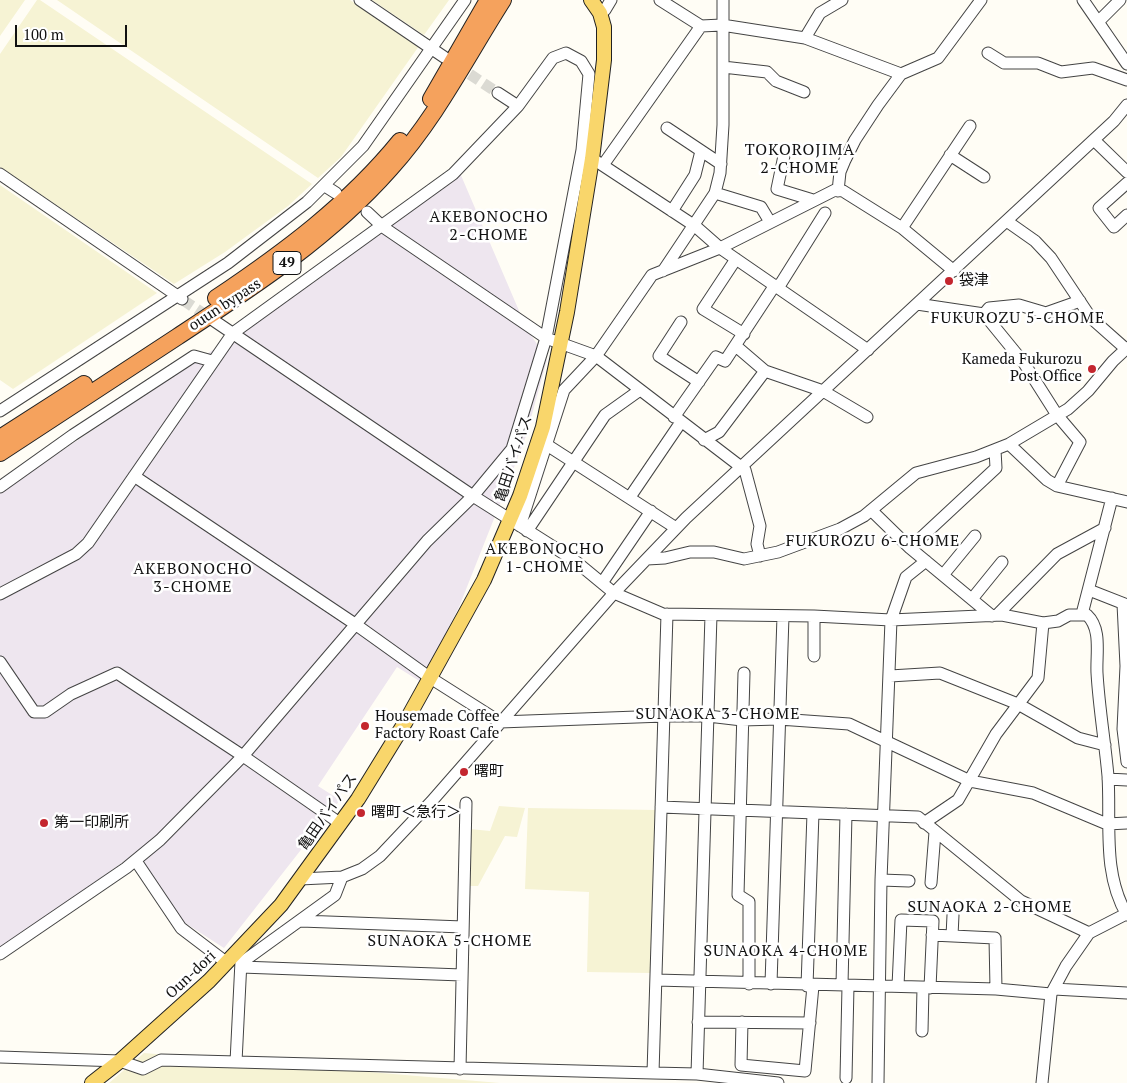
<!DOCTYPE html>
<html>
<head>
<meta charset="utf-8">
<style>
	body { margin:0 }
	#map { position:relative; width:1127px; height:1083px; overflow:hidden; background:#fffdf5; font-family:"PT Serif",serif }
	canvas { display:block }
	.scale { position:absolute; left:15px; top:25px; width:112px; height:22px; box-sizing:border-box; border:2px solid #111; border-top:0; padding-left:6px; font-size:15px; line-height:18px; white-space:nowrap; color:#111; -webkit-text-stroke:4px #fff; paint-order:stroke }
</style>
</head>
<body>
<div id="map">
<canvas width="1127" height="1083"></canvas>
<div class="scale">100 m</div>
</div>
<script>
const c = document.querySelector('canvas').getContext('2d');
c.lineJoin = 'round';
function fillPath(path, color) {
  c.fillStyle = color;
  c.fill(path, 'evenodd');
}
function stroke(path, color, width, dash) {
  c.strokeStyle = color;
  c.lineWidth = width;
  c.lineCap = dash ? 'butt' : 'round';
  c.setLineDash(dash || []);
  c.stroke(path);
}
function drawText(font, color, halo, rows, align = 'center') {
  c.font = font + ' "PT Serif","Noto Sans JP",serif';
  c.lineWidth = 5;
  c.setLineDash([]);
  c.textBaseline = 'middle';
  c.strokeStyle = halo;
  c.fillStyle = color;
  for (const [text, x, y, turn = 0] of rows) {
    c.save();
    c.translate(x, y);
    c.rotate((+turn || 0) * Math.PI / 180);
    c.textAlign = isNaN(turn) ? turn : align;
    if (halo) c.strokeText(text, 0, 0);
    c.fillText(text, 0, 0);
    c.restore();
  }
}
fillPath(new Path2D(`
	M460,173l66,154 21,33 -21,76 -23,60 -44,111 -38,75 -24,-15 -79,119 22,14 -116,148 -62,-40 -33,-50 -129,90v-456l316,-211z`), '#eee6ef');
fillPath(new Path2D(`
	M0,0h25l-25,36z
	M37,0h3l272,184 -24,22 -63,46 -51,32 -174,-117v-113z
	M57,0h293l69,46 -78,111 -23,21z
	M372,0h77l-25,35z
	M0,185l157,108 -144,96 -13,-9z
	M499,806l26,2 -8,29 -12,-1 -27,50h-10l2,-57 20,2z
	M528,808l129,2 -7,163 -63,-1 2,-80 -64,-3z
	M144,1053l356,30h-391z`), '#f6f3d4');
stroke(new Path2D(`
	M456,65l42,28
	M183,300l27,18`), '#dbdad3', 11, [11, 5.5]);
const minor = new Path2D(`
	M360,0l84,57
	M660,0l41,26 21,-1 83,13 96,36
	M1083,0l44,64
	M600,13l5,-3 6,-10
	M1099,21l21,-21
	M805,38l15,-25 22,-13
	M988,53l16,10h34l23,9 32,-4 34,12
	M723,67l44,5 9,9 28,11
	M498,93l20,13
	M667,128l54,36
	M1094,140l33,32
	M785,151l-8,38 36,11
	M587,155l108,71 25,22 148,102
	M950,155l34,22
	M603,165l98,-139
	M0,174l182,125
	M1127,183l-28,25 15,19 13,-12
	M325,186l11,7
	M838,191l2,-19 5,-12 10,-20 23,-35 23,-31 37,-16 43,-58
	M715,193l46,14 9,15
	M672,211l23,-36 6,-24
	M367,212l16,15 163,111 50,18 149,114 15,56 -3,18 3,12
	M1008,222l27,19 16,17 40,60 36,32
	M902,228l68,-102
	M736,259l-33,50 41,25
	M663,271l52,-78 5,-20 3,-48v-125
	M778,288l47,-75
	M917,304l67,10 5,-6 30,-3 27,8 34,-12
	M984,314l40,49 33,52 23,27 -23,44
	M210,318l263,178 101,64 40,33 49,21 151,2 77,4 111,-5 41,8 15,-2 11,-6h18c15,14 9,39 10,58 2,35 8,69 11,103 3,47 -6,97 19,139
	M681,322l-22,34 40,26
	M737,347l28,24 58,20 44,26
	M0,411l228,-148 79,-61 56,-56 102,-146
	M674,417l42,-60 9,4 50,-76
	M704,440l15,-8 46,-61
	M1009,444l38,36 10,6 70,16
	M547,445l129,83
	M134,476l221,148 74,53 71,45 164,-6h44l34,4 37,-1 70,5 121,57 63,12 74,31 20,-1
	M0,487l73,-52 121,-79 18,5
	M630,497l51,-75
	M871,510l39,38 82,68
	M520,526l44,-136 32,-34 56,-81 68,-27 115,-58 8,1 59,37 52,43
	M527,531l78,-116 35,-25
	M910,548l86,-80 -1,-18
	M647,559l18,-1 25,-6h24l30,7 34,-7 62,-23 24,-13 52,-43 60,-16 33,-13 59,-35 20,-18 25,-30 14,-13
	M943,575l32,-39
	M602,583l49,-72
	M1089,590l38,15
	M0,594l76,-40 12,-11 145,-210 220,-159 65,-68 35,-48 13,-5 15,8 8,13 -7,76 -36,188 -34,111 -39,47 -46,45 -184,215 -83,84 -34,28 -126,86
	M972,599l30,-37
	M1123,604l3,62 -3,63 4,33
	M1082,614l30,-116
	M997,615l60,-61 48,-26
	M814,616v40
	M0,662l34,50h11l26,-18 46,-21 126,83 98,68
	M744,673l-6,222 11,7v82
	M890,676l50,-3 78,31 60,34 27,7
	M1108,779l19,1
	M661,807l257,10 103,84 68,32
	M924,823l34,-23 38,-66 42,-56 5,-55
	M136,861l45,67 46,35
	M300,879l42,-2 20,-8 18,-13 51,-54 183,-209 72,-75 428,-397 13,-16
	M881,880l28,1
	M931,883l4,-51
	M301,921l162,6
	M932,935l63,3 1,51
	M952,936l1,-21
	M241,963l94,-68 7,-18
	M241,967l221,8
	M656,980l340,9 55,5
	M771,984l12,-368
	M842,985l4,-171
	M807,986l6,-173
	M898,986l3,-66 32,1 -3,67
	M1054,989l73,4
	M698,1022l112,1
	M742,1022l-1,43 64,6 8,-85
	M922,1031l1,-43
	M0,1057l120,4 23,8 18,-9 492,13 44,1 81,9
	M236,1062l5,-101
	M460,1069l6,-266
	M653,1073l14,-459
	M697,1074l14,-459
	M846,1078l2,-92
	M878,1083l3,-203 10,-260 15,-43 20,-16
	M1042,1083l9,-89 15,-28 23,-33 37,-19`);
const major = new Path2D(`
	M92,1083l28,-22 89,-80 72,-76 77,-106 48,-78 78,-141 36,-84 23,-69 24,-115 25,-153 12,-99v-33l-4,-14 -9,-13`);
const highway = new Path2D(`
	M431,99l57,-99
	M216,298c67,-45 132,-93 184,-157
	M0,438l84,-54
	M0,453c59,-39 118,-78 177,-116 76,-50 152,-99 213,-168 46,-51 76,-111 113,-169`);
stroke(minor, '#444', 13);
stroke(major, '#222', 16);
stroke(highway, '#222', 18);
stroke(minor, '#fff', 11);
stroke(major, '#f9d66b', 14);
stroke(highway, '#f5a25d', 16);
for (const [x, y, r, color] of [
	[949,281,5,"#c4262e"],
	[1092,369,5,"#c4262e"],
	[365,726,5,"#c4262e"],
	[464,772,5,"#c4262e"],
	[361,813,5,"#c4262e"],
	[44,823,5,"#c4262e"]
]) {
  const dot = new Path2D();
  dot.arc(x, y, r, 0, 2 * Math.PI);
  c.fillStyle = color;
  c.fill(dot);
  stroke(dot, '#fff', 2);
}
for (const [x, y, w] of [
	[287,263,28]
]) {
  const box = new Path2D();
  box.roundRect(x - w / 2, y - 11.5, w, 23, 4);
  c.fillStyle = '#fff';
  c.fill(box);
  stroke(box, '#111', 1);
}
drawText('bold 14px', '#111', null, [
	["49",287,263]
]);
drawText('15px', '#111', '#fff', [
	["袋津",959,281],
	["Kameda Fukurozu",1082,360,"right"],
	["Post Office",1082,377,"right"],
	["Housemade Coffee",375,717],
	["Factory Roast Cafe",375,734],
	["曙町",474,772],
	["曙町＜急行＞",371,813],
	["第一印刷所",54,823]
], 'left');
drawText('15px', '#111', '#fff', [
	["ouun bypass",225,305,-33],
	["亀田バイパス",514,459,-72],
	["亀田バイパス",328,812,-55],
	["Oun-dori",191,975,-43]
]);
c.letterSpacing = '1px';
drawText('16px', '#111', '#fff', [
	["TOKOROJIMA",800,150],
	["2-CHOME",800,168],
	["AKEBONOCHO",489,217],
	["2-CHOME",489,235],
	["FUKUROZU 5-CHOME",1018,318],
	["FUKUROZU 6-CHOME",873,541],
	["AKEBONOCHO",545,549],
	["1-CHOME",545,567],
	["AKEBONOCHO",193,569],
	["3-CHOME",193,587],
	["SUNAOKA 3-CHOME",718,714],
	["SUNAOKA 2-CHOME",990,907],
	["SUNAOKA 5-CHOME",450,941],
	["SUNAOKA 4-CHOME",786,951]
]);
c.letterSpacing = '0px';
</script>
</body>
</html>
